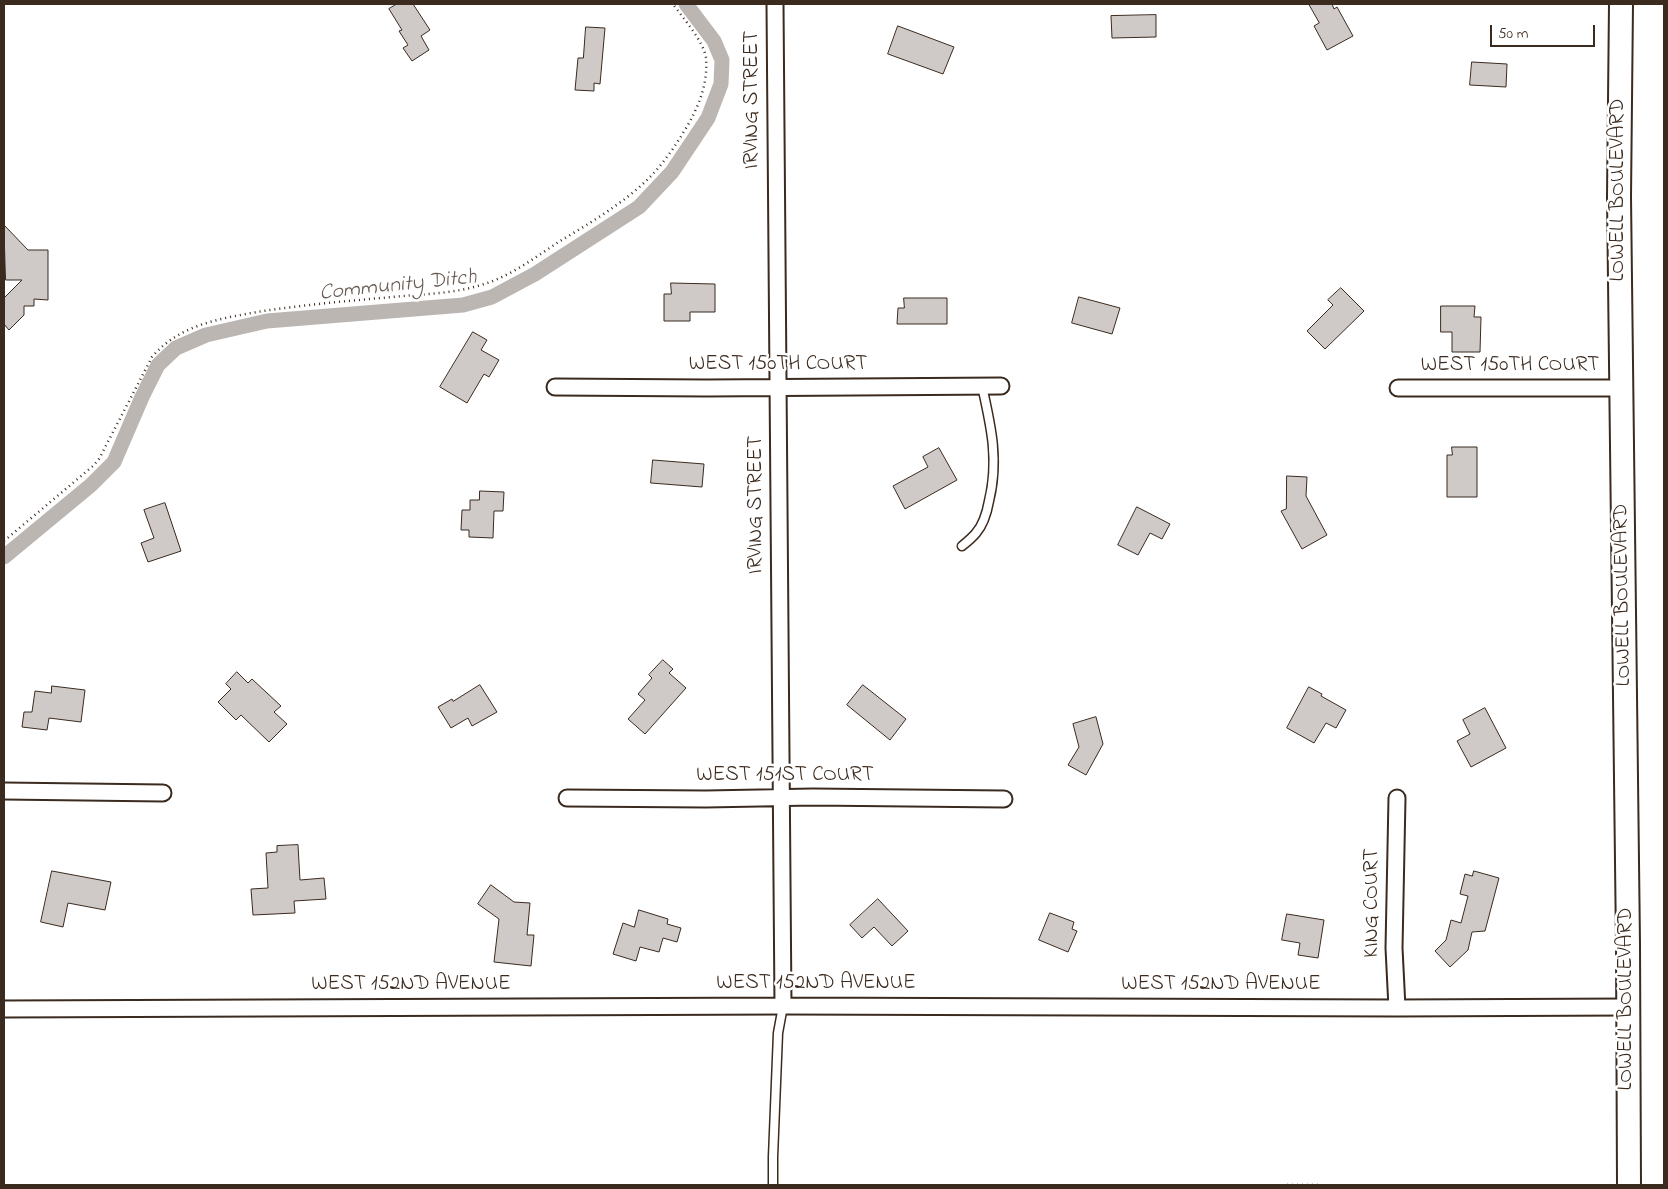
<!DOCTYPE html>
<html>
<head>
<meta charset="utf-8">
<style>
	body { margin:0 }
	#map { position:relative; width:1668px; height:1189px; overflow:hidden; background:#fff; font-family:"Indie Flower",sans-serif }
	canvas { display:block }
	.frame { position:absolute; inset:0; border:5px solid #3b2a1e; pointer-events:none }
	.scale { position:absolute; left:1490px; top:25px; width:105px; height:22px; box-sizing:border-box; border:2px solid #3b2a1e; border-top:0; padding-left:6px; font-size:15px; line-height:18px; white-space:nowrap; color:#3b2a1e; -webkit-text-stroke:4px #fff; paint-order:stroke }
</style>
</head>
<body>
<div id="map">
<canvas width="1668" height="1189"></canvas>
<div class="frame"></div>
<div class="scale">50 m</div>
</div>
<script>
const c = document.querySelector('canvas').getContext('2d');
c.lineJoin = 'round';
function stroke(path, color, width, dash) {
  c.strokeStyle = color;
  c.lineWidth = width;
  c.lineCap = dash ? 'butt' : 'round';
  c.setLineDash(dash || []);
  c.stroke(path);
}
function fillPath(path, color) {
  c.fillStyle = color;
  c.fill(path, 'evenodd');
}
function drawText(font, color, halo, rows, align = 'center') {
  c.font = font + ' "Indie Flower",sans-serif';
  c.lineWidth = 5;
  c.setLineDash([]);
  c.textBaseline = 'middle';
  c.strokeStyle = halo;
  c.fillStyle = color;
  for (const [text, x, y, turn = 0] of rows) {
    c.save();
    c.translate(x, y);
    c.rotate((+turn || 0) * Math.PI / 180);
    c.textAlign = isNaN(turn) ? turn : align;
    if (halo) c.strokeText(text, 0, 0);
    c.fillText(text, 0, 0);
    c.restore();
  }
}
stroke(new Path2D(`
	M4,557l87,-72 23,-23 28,-65 16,-32 18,-17 30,-13 61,-14 196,-16 29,-8 43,-23 104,-67 33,-35 36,-54 13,-34 1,-24 -8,-19 -28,-37`), '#bcb6b3', 15);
const building = new Path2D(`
	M397,4h16l17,26 -9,6 8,14 -17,11 -9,-13 5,-3 -9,-14 3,-1 -13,-21z
	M1309,4h23l2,5 3,-2 16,29 -26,14 -13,-24 5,-3z
	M1156,15v22l-44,1 -1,-22z
	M898,26l56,21 -11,27 -55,-20z
	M586,27l19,1 -5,56 -6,-1v8l-19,-1 3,-32h5z
	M1472,62l35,2 -1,23 -36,-2z
	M4,225l24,25h20v50l-14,-1v7h-10v9l-15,15 -5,-6v-26l18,-18h-16z
	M671,283l44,1v28h-25v9h-26v-27h7z
	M1341,288l23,23 -39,38 -18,-18 26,-26 -5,-5z
	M1079,297l41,11 -8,26 -40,-11z
	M904,298h43v26h-50l1,-16h6z
	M1441,306h34l-1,11h7l-1,35h-28v-20h-11z
	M473,332l14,8 -6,10 18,10 -10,17 -5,-3 -17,29 -27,-16z
	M1452,447h25v50h-30v-42h5z
	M939,448l18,32 -52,29 -12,-23 35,-19 -5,-10z
	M653,460l51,4 -2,23 -51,-4z
	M1287,476l20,1 -1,19 21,39 -25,14 -21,-38 5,-2z
	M480,491l24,1 -1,19h-9l-1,27 -24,-1v-7h-8l1,-20h8v-10h9z
	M165,503l16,48 -33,11 -7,-19 13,-5 -10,-28z
	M1137,507l33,17 -8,15 -12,-6 -12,22 -20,-10z
	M663,660l10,9 -4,4 17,15 -41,46 -17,-15 17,-19 -7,-6 14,-16 -3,-3z
	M237,672l11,11 4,-4 29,27 -7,6 13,12 -18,18 -28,-27 -5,5 -18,-18 13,-13 -5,-5z
	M480,685l17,27 -25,14 -4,-8 -17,10 -13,-21 14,-8 1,2z
	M863,685l43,34 -16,21 -43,-35z
	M52,686l33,4 -4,32 -32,-4 -2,12 -25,-3 2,-15h8l3,-21 16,2z
	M1309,687l13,7 -1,2 25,14 -10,18 -10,-5 -12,20 -27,-15z
	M1485,708l21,40 -35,19 -14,-26 13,-7 -7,-14z
	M1096,717l7,27 -17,31 -18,-10 11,-18 -6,-23z
	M298,845l2,35 24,-2 2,21 -32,2 1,12 -42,2 -2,-26 17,-1 -2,-35 11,-1v-6z
	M52,871l59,11 -6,28 -37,-7 -5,24 -22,-5z
	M1474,871l25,7 -14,53 -13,1 -4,18 -18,17 -15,-16 11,-11 5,-20 10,3 7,-27 -8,-2 5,-20 7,2z
	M491,885l23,17 16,1 -3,32h7l-3,31 -37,-4 5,-43 -21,-15z
	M878,899l30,32 -16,15 -18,-19 -12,11 -12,-13z
	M639,910l29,9 -1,5 14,4 -4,14 -14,-4 -4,14 -19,-5 -4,14 -23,-7 10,-31 11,4z
	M1050,913l24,9 -2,7 5,2 -9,21 -29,-12z
	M1287,914l37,6 -6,38 -20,-3 2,-12 -18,-3z`);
fillPath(building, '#cfcac7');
stroke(building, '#3b2a1e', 1);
const lane = new Path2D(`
	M962,546c5,-4 10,-8 14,-13 8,-9 11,-21 13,-32 10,-41 2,-75 -7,-115
	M773,1185v-28l5,-124 5,-27`);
const street = new Path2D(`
	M775,4l8,1002
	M555,387l152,1 294,-2
	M1398,388h223
	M4,791l159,2
	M567,798l139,1 107,-2 191,2
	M1397,798l-3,150 3,60
	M4,1009l779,-3 614,2 231,-1`);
const secondary = new Path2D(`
	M1621,4l-2,193 9,747 1,241`);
stroke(lane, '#3b2a1e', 11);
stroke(street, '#3b2a1e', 19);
stroke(secondary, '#3b2a1e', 26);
stroke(new Path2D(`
	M4,541l89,-75 6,-7 53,-102c27,-32 66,-38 105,-45 44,-7 90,-11 135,-15 30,-3 60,-3 89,-12 28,-8 52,-26 76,-42 31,-19 66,-39 92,-65 16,-16 29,-36 40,-55 11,-20 19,-41 17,-65 -2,-16 -23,-40 -33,-54
	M1287,1185h31`), '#3b2a1e', 2.5, [1, 4]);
stroke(lane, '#fff', 8);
stroke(street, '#fff', 15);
stroke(secondary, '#fff', 22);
drawText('21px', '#3b2a1e', '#fff', [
	["IRVING STREET",754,100,-90],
	["LOWELL BOULEVARD",1620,190,-90],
	["WEST 150TH COURT",778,366],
	["WEST 150TH COURT",1510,367],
	["IRVING STREET",758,505,-90],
	["LOWELL BOULEVARD",1624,595,-91],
	["WEST 151ST COURT",785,777],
	["KING COURT",1374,903,-90],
	["WEST 152ND AVENUE",816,985],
	["WEST 152ND AVENUE",411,986],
	["WEST 152ND AVENUE",1221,986],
	["LOWELL BOULEVARD",1628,999,-90]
]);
drawText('italic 22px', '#685b52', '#fff', [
	["Community Ditch",398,287,-6]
]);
</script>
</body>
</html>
